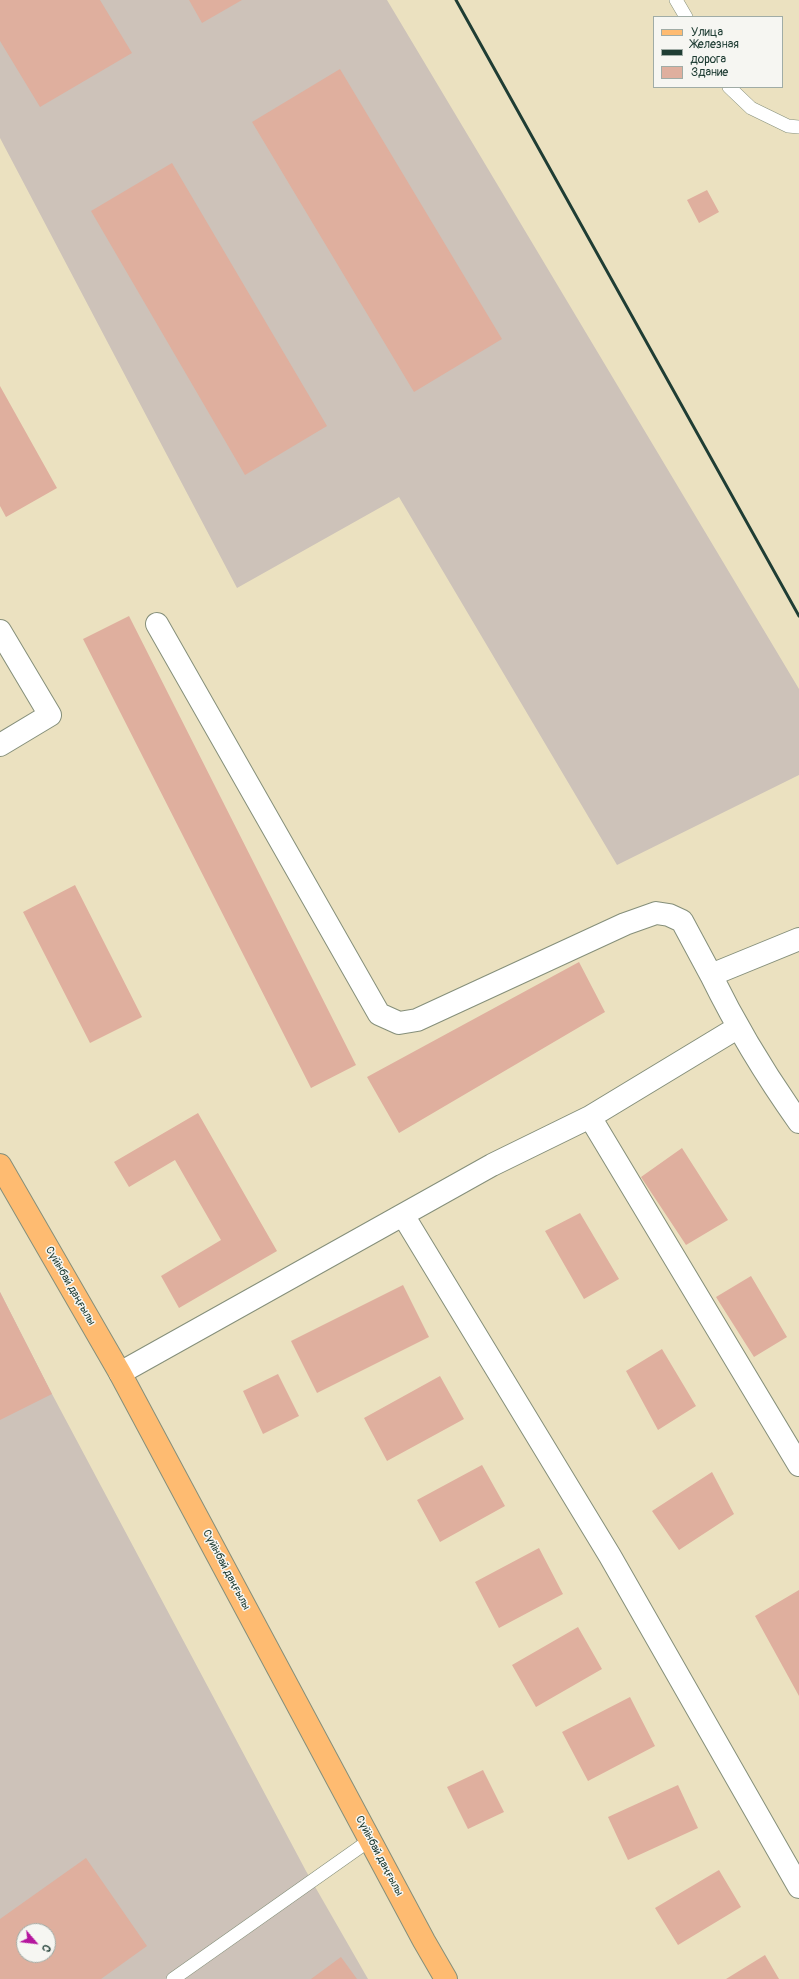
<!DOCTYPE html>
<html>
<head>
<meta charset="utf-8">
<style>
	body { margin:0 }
	#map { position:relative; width:799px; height:1979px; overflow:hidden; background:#ebe1c0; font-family:Pangolin,sans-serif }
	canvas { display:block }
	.legend { position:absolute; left:653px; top:16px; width:130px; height:72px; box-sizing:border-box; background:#f6f6f2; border:1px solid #a0aca6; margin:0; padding:5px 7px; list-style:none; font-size:12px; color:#1f3d34 }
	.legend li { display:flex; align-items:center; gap:8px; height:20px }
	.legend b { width:20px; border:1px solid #a0aca6 }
	.north { position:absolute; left:16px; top:1923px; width:40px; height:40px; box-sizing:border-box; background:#f6f6f2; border:1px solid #a0aca6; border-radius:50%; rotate:118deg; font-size:11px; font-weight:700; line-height:16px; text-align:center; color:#1f3d34 }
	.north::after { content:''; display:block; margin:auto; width:14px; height:18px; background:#b5179e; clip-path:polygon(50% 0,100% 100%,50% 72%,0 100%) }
</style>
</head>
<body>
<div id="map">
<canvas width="799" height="1979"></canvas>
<ul class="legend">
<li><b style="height:5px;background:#febb71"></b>Улица</li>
<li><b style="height:5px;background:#1f3d34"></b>Железная дорога</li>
<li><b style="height:11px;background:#dfaf9e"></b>Здание</li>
</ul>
<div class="north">С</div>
</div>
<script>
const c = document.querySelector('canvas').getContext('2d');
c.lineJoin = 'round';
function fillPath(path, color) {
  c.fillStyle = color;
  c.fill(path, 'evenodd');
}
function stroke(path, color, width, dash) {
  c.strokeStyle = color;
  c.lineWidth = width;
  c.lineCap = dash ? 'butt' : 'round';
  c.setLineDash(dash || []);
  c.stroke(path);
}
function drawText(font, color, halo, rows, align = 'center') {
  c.font = font + ' Pangolin,sans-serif';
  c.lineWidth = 3;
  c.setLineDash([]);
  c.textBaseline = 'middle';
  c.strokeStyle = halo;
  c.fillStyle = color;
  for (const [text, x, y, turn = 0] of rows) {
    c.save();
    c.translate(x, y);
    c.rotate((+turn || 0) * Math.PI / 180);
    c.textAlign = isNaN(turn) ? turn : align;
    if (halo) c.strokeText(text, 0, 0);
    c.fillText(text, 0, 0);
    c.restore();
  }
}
fillPath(new Path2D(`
	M0,0h387l412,689v86l-182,90 -218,-368 -162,91 -237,-450z
	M0,1292l52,102 254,477 62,108h-368zM24,1931h24v24h-24z`), '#cdc2b9');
fillPath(new Path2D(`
	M0,0h100l32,53 -92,54 -40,-66z
	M189,0h53l-40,23z
	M340,69l162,270 -88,53 -162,-270z
	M172,163l155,263 -82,49 -154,-264z
	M707,190l12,22 -20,11 -12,-23z
	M0,386l57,102 -51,29 -6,-11z
	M129,616l227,449 -45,23 -228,-449z
	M75,885l67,132 -52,26 -67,-131z
	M579,962l26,50 -206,121 -32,-56z
	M198,1113l79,138 -98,57 -18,-32 60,-36 -46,-80 -46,27 -15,-25z
	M682,1148l46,72 -42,25 -45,-68z
	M580,1213l39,66 -35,20 -39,-68z
	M751,1276l36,61 -33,20 -38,-60z
	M403,1285l26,52 -112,56 -26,-52z
	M0,1292l52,102 -52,26z
	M662,1349l34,57 -38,24 -32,-59z
	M278,1374l21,42 -36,18 -20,-43z
	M440,1376l24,43 -77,42 -23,-43z
	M482,1465l23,41 -65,36 -23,-42z
	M712,1472l22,42 -55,36 -27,-39z
	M539,1548l24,46 -64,34 -24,-46z
	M799,1590v106l-44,-80z
	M578,1627l24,42 -66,38 -24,-42z
	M630,1697l25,49 -67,35 -26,-49z
	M483,1770l21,42 -36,17 -21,-42z
	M678,1785l20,43 -70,32 -20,-43z
	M86,1858l61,88 -46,33h-101v-60zM24,1931h24v24h-24z
	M719,1870l22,37 -63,38 -23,-37z
	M765,1955l14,24h-53z
	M341,1957l16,22h-46z`), '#dfaf9e');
const service = new Path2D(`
	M676,0l10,17
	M729,87l22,21 37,18 11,1
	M173,1979l197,-139`);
const minor = new Path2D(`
	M157,624l222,390 20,9 18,-3 208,-96 31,-11 13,2 13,6 29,54
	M0,631l50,84 -50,30
	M799,939l-88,36c26,53 53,98 88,147
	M590,1117l209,348
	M403,1215l207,341 189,331
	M120,1373l372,-208 98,-48 147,-89`);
const primary = new Path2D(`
	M0,1165l120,208 304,568 22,38`);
stroke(service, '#858f7a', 14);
stroke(minor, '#858f7a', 24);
stroke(primary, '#858f7a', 24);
stroke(service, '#fff', 13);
stroke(minor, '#fff', 22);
stroke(primary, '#febb71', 22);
stroke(new Path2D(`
	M456,0l343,616`), '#1f3d34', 3);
drawText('11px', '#1f3d34', '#f6f6f2', [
	["Сүйінбай даңғылы",70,1286,60],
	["Сүйінбай даңғылы",226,1570,62],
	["Сүйінбай даңғылы",379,1856,62]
]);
</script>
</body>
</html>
